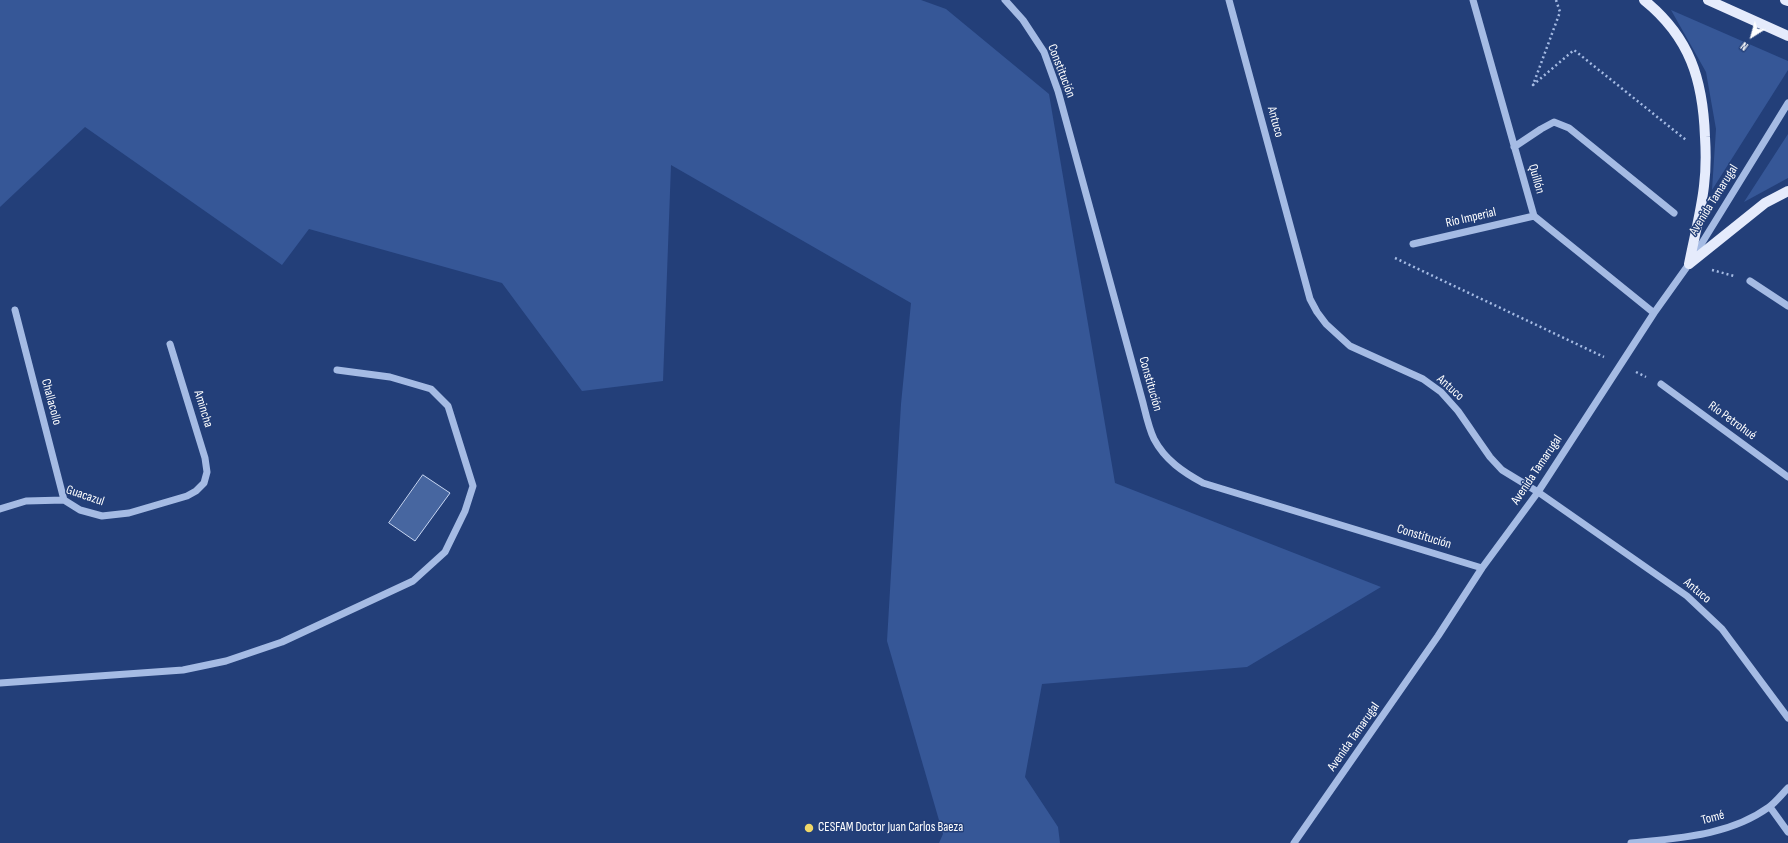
<!DOCTYPE html>
<html>
<head>
<meta charset="utf-8">
<style>
	body { margin:0 }
	#map { position:relative; width:1788px; height:843px; overflow:hidden; background:#233f79; font-family:"Sofia Sans Condensed",sans-serif }
	canvas { display:block }
	.north { position:absolute; left:1732px; top:16px; width:40px; height:40px; -webkit-text-stroke:3px #233f79; paint-order:stroke; rotate:217deg; font-size:11px; font-weight:700; line-height:16px; text-align:center; color:#fff }
	.north::after { content:''; display:block; margin:auto; width:14px; height:18px; background:#fff; clip-path:polygon(50% 0,100% 100%,50% 72%,0 100%) }
</style>
</head>
<body>
<div id="map">
<canvas width="1788" height="843"></canvas>
<div class="north">N</div>
</div>
<script>
const c = document.querySelector('canvas').getContext('2d');
c.lineJoin = 'round';
function fillPath(path, color) {
  c.fillStyle = color;
  c.fill(path, 'evenodd');
}
function stroke(path, color, width, dash) {
  c.strokeStyle = color;
  c.lineWidth = width;
  c.lineCap = dash ? 'butt' : 'round';
  c.setLineDash(dash || []);
  c.stroke(path);
}
function drawText(font, color, halo, rows, align = 'center') {
  c.font = font + ' "Sofia Sans Condensed",sans-serif';
  c.lineWidth = 3;
  c.setLineDash([]);
  c.textBaseline = 'middle';
  c.strokeStyle = halo;
  c.fillStyle = color;
  for (const [text, x, y, turn = 0] of rows) {
    c.save();
    c.translate(x, y);
    c.rotate((+turn || 0) * Math.PI / 180);
    c.textAlign = isNaN(turn) ? turn : align;
    if (halo) c.strokeText(text, 0, 0);
    c.fillText(text, 0, 0);
    c.restore();
  }
}
fillPath(new Path2D(`
	M0,0h921l25,9 103,85 66,389 266,104 -134,80 -205,17 -17,93 33,50 2,16h-121l4,-9 -56,-193 14,-237 10,-101 -240,-138 -8,216 -81,10 -80,-108 -193,-54 -27,36 -197,-138 -85,80z
	M1671,10l117,51v9l-76,120 4,-61 -10,-57z
	M1788,134v44l-44,24z`), '#365797');
const building = new Path2D(`
	M423,475l27,18 -35,48 -26,-18z`);
fillPath(building, '#4766a0');
stroke(building, '#c8d7f3', 1);
stroke(new Path2D(`
	M1556,0l4,12 -27,73 41,-35 112,90
	M1395,258l209,99
	M1712,270l22,6
	M1636,372l10,5`), '#a5bbe4', 2.5, [2, 3]);
stroke(new Path2D(`
	M1005,0l18,20 21,32 14,39 85,312c3,12 6,26 11,36 11,21 29,33 49,44l279,85
	M1229,0l81,299 7,13 9,12 24,22 73,33 18,13 17,19 32,46 12,13 36,22 149,104 35,33 66,89
	M1473,0l61,216 120,97
	M1514,147l27,-18 13,-7 15,6 105,85
	M1413,244l121,-28
	M1750,281l38,25
	M15,310l49,190
	M1661,384l127,93
	M0,509l26,-8 38,-1 16,10 22,6 27,-3 58,-17 9,-5 8,-8 3,-11 -2,-14 -35,-114
	M0,683l183,-13 43,-9 56,-19 131,-61 32,-29 20,-41 8,-25 -25,-80 -17,-17 -41,-12 -53,-7
	M1770,807l18,25
	M1294,843l144,-207 44,-68 56,-76 116,-179 35,-49 99,-161
	M1631,843c47,-5 98,-7 138,-36 7,-5 13,-13 19,-19`), '#a5bbe4', 7);
stroke(new Path2D(`
	M1644,0c46,37 59,80 61,137 1,16 1,33 -1,49 -3,26 -10,52 -15,78
	M1708,0l80,36
	M1785,0l3,1
	M1689,264l76,-61 23,-12`), '#e5ebfc', 10);
for (const [x, y, r, color] of [
	[809,828,5,"#efd768"]
]) {
  const dot = new Path2D();
  dot.arc(x, y, r, 0, 2 * Math.PI);
  c.fillStyle = color;
  c.fill(dot);
  stroke(dot, '#233f79', 1.5);
}
drawText('13px', '#fff', '#233f79', [
	["Constitución",1061,71,69],
	["Antuco",1275,122,75],
	["Quillón",1536,179,74],
	["Avenida Tamarugal",1714,200,-58],
	["Río Imperial",1471,218,-13],
	["Constitución",1150,384,74],
	["Antuco",1450,388,42],
	["Challacollo",51,402,75],
	["Amincha",203,409,73],
	["Río Petrohué",1732,421,36],
	["Avenida Tamarugal",1537,470,-56],
	["Guacazul",85,496,19],
	["Constitución",1424,537,17],
	["Antuco",1697,591,40],
	["Avenida Tamarugal",1354,737,-55],
	["Tomé",1713,818,-15]
]);
drawText('13px', '#fff', '#233f79', [
	["CESFAM Doctor Juan Carlos Baeza",818,828]
], 'left');
</script>
</body>
</html>
